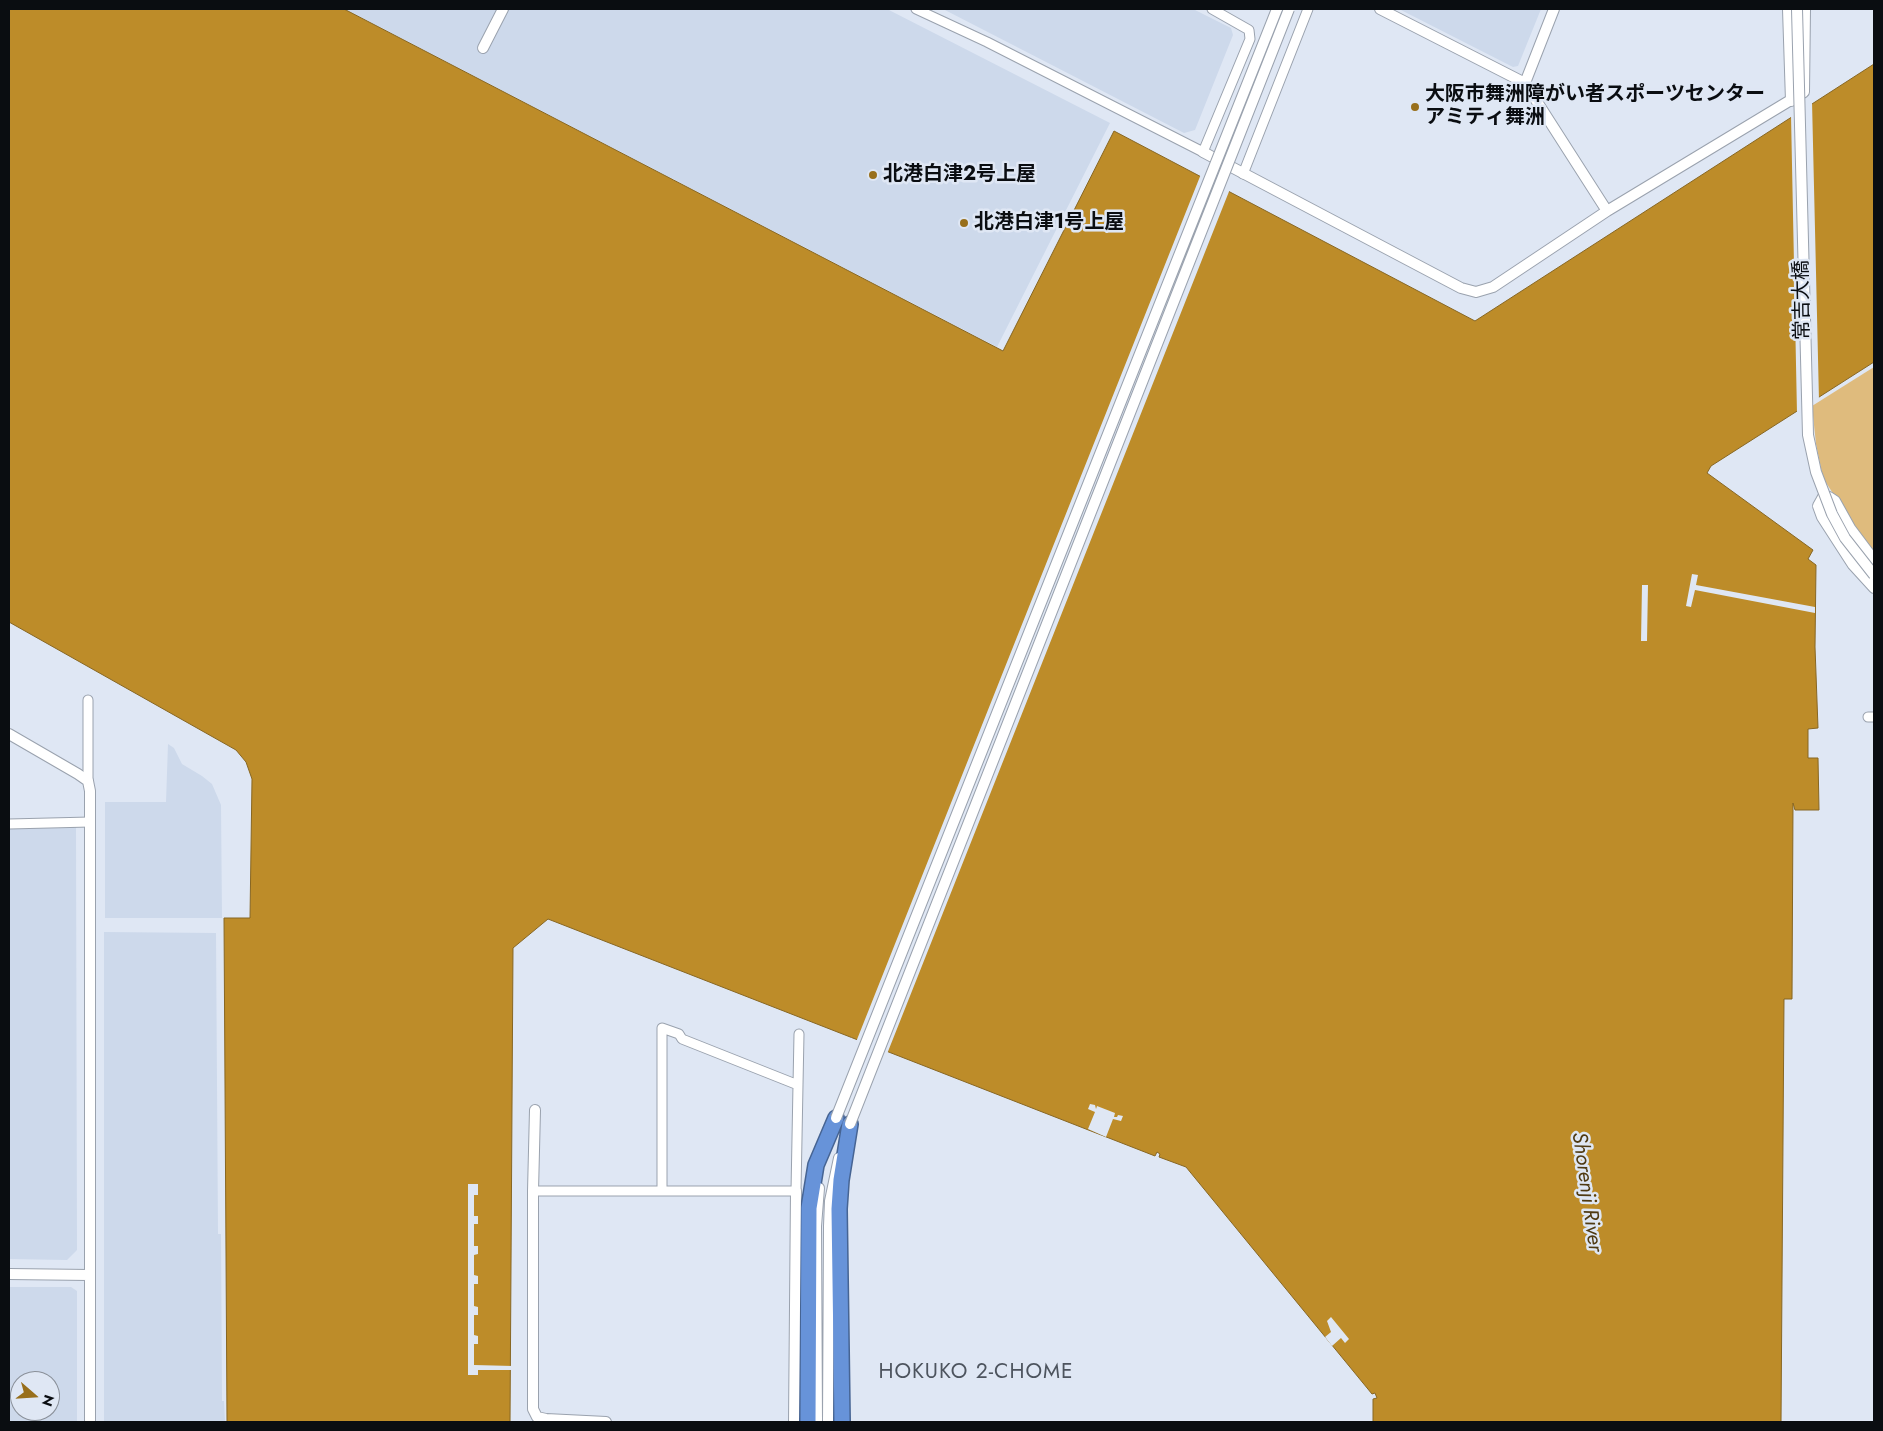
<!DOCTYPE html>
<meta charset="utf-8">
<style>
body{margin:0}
#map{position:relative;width:1883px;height:1431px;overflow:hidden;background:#dfe7f4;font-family:Jost,sans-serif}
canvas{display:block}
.frame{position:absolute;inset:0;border:10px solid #0a0d11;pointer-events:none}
.north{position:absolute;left:10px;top:1371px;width:50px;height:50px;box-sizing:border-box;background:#dfe7f4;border:1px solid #8a9099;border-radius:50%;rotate:109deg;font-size:14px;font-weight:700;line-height:20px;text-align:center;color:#0a0d11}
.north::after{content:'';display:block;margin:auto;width:18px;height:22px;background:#986f1b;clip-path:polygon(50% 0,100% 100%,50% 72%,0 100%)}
</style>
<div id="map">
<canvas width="1883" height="1431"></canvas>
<div class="frame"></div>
<div class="north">N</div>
</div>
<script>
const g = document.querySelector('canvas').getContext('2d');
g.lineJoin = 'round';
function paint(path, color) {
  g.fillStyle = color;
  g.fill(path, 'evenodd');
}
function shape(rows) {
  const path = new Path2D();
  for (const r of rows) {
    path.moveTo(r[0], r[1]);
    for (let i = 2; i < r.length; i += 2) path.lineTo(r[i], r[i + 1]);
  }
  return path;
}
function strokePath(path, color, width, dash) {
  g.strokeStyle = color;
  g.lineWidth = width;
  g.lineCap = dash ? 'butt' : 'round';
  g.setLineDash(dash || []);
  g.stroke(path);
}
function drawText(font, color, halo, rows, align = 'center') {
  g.font = font + ' Jost,"Noto Sans JP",sans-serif';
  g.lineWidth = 5;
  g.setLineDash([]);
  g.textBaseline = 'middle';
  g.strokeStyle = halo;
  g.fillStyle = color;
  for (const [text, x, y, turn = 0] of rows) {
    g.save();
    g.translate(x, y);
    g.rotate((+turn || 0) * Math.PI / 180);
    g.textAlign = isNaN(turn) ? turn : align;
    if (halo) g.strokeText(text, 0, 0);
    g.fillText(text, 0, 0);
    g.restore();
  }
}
paint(shape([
 [345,9,887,9,1110,123,997,347],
 [943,9,1193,9,1231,28,1233,35,1195,130,1184,133],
 [1399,9,1541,9,1518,66,1513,67],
 [168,744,174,748,182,764,202,776,212,784,221,805,222,918,105,918,105,802,166,802],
 [76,827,77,1250,67,1260,9,1259,9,828],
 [104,932,216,933,218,1234,221,1234,222,1401,224,1401,225,1422,104,1422],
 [9,1287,71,1287,77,1291,77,1422,9,1422],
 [20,1381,50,1381,50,1411,20,1411]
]), '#cdd9eb');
paint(shape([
 [1874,367,1874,557,1823,478,1816,444,1812,406]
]), '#dfbb7d');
const water = shape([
 [9,9,344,9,1003,351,1114,131,1475,321,1874,64,1874,362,1711,466,1707,473,1813,550,1808,559,1816,565,1815,647,1818,728,1808,729,1808,758,1818,758,1819,810,1795,810,1793,803,1792,999,1784,999,1781,1422,1373,1422,1373,1399,1377,1398,1375,1393,1372,1394,1186,1167,1159,1157,1160,1154,1157,1152,1155,1156,548,919,513,948,510,1422,227,1422,224,918,250,918,252,779,246,762,236,750,9,622,9,9]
]);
paint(water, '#bd8c29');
strokePath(water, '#876622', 1);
paint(shape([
 [1812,101,1819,401,1797,414,1791,115],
 [1201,174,1230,189,887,1054,856,1042],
 [1692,574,1698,575,1696,585,1815,607,1815,613,1695,590,1691,607,1686,606],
 [1642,585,1648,585,1647,641,1641,641],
 [1090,1104,1095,1105,1096,1109,1097,1106,1115,1113,1114,1117,1117,1117,1118,1115,1123,1116,1121,1121,1113,1119,1106,1137,1088,1129,1095,1112,1088,1109],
 [468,1184,478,1184,478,1195,474,1195,474,1216,478,1216,478,1224,474,1224,474,1246,478,1246,478,1254,474,1255,474,1275,478,1276,478,1284,474,1284,474,1306,478,1307,478,1315,474,1315,474,1335,478,1336,478,1344,474,1344,474,1365,513,1366,513,1370,478,1370,478,1375,468,1375],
 [1331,1317,1349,1339,1345,1343,1341,1338,1332,1346,1325,1337,1331,1332,1327,1321]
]), '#dfe7f4');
const minor = shape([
 [916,9,987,42,1203,152,1250,39,1249,30,1212,9],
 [1243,174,1308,9],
 [1868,717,1874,717],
 [88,781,88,700],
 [9,824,90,822],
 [798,1085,799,1034],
 [533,1191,796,1191,798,1085,682,1039,679,1034,662,1028,662,1191]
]);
const tertiary = shape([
 [1380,9,1525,83,1607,211],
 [1788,9,1791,101],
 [483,48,503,9],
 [1525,83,1554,9],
 [1203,152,1461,288,1476,292,1493,287,1607,211,1804,92,1805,9],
 [1874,560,1850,528,1835,501,1829,497,1823,497,1818,506,1822,517,1853,565,1874,588],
 [9,734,78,774,88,781,90,791,90,1422],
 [535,1110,533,1191,533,1409,537,1417,546,1419,606,1422],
 [9,1274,89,1275],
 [794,1422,796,1191],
 [817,1422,816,1226,819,1188],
 [828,1422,829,1226,830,1201,839,1158]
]);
const motorway = shape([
 [808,1422,809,1208,816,1165,836,1118],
 [842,1422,839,1209,841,1180,850,1124]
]);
strokePath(minor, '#9aa2ae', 11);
strokePath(tertiary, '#9aa2ae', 12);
strokePath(motorway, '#466493', 18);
strokePath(minor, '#fff', 9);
strokePath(tertiary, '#fff', 10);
strokePath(motorway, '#6793d9', 15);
const tertiaryBridge = shape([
 [1797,9,1808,435,1816,472,1832,514,1845,538,1874,575],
 [836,1118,1277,9],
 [850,1124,1289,9]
]);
strokePath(tertiaryBridge, '#9aa2ae', 12, []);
strokePath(tertiaryBridge, '#fff', 10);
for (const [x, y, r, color] of [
 [1415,107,5,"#986f1b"],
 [873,175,5,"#986f1b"],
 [964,223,5,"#986f1b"]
]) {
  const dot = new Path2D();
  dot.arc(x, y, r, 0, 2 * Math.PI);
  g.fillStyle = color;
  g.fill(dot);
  strokePath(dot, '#dfe7f4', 2);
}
drawText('bold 20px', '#0a0d11', '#dfe7f4', [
 ["大阪市舞洲障がい者スポーツセンター",1425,95],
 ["アミティ舞洲",1425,118],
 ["北港白津2号上屋",883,175],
 ["北港白津1号上屋",974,223]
], 'left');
drawText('20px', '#0a0d11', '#dfe7f4', [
 ["常吉大橋",1803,300,-91]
]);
drawText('italic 21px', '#4f3a12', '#dfe7f4', [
 ["Shorenji River",1586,1192,82]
]);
g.letterSpacing = '1px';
drawText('21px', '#4d545e', '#dfe7f4', [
 ["HOKUKO 2-CHOME",976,1373]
]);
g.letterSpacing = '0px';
</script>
